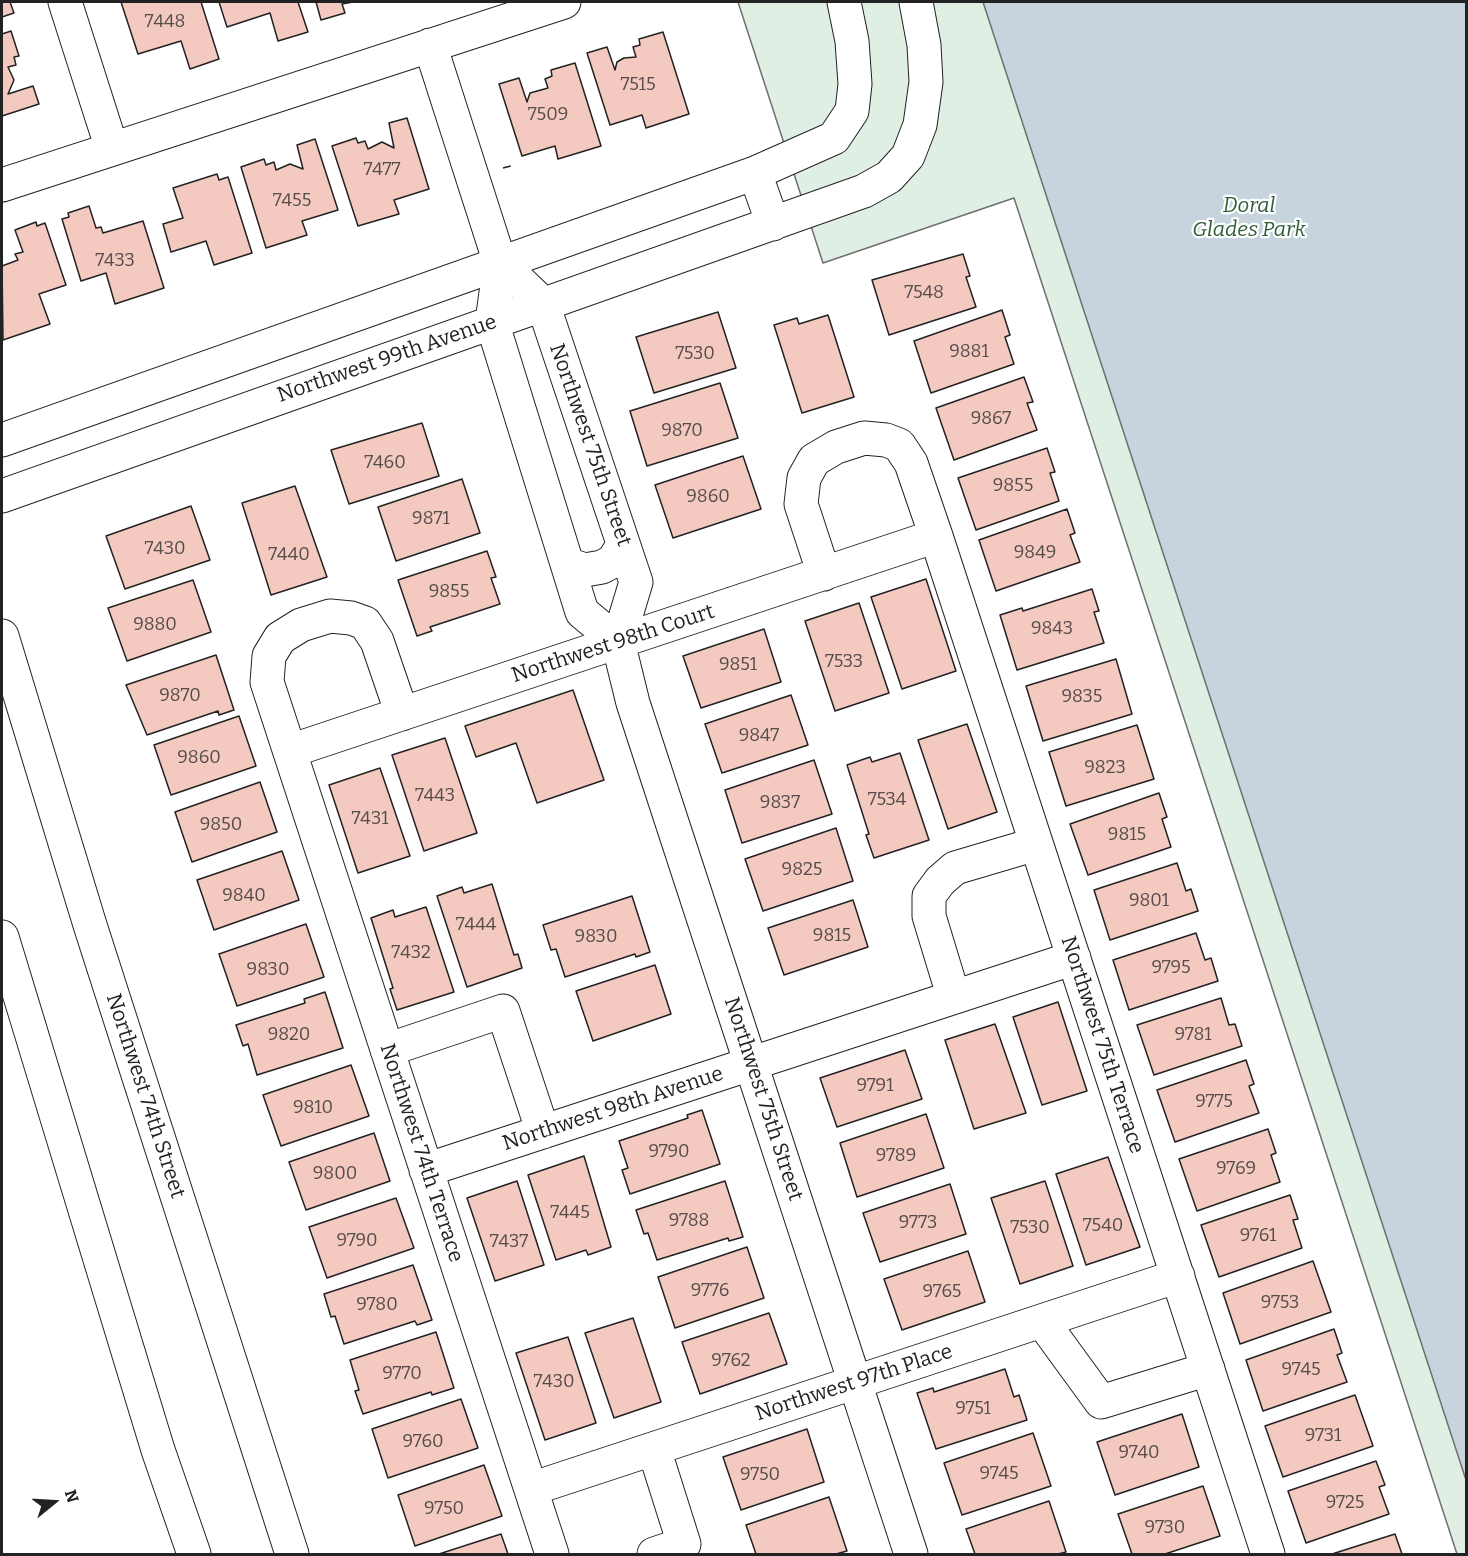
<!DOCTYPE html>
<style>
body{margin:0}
#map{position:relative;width:1468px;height:1556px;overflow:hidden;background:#fff;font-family:Bitter,serif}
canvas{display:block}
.frame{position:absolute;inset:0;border:3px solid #222;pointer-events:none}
.north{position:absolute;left:24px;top:1472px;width:60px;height:60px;-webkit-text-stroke:4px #fff;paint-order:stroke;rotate:72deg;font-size:16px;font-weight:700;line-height:24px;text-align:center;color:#222}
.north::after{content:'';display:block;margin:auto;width:21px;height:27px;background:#222;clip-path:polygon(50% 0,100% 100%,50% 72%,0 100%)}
</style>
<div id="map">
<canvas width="1468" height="1556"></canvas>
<div class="frame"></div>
<div class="north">N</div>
</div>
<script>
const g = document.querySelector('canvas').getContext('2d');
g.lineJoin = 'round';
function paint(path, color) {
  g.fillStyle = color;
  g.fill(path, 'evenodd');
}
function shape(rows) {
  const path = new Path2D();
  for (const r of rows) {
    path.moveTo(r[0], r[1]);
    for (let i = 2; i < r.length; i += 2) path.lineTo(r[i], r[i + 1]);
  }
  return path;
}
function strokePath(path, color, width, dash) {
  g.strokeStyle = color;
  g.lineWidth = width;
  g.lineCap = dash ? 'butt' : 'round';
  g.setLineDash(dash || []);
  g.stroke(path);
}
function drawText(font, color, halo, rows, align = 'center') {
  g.font = font + ' Bitter,serif';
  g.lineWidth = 4.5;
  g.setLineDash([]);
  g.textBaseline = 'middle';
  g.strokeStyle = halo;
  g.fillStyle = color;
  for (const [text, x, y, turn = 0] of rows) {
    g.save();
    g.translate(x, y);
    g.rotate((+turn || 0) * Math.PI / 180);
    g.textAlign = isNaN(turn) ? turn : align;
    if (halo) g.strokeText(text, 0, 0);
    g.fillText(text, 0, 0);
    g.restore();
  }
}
const green = shape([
 [738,2,1466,2,1466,1554,1457,1554,1014,198,823,263,738,2]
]);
paint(green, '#e0efe3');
strokePath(green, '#6f6f6f', 1.5);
const water = shape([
 [983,2,1466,2,1466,1480,983,2]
]);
paint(water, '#c7d3dd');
strokePath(water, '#6f6f6f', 1.5);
const building = shape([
 [2,2,10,2,14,13,2,17,2,2],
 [121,2,201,2,219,59,190,69,181,41,138,54,121,2],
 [219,2,298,2,308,32,278,41,270,13,227,27,219,2],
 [316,2,353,2,342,4,345,13,321,20,316,2],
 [11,31,19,56,14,57,16,65,8,67,14,80,8,94,33,86,39,104,2,116,2,34,11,31],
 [663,32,689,114,646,128,642,115,610,125,587,53,607,47,615,70,617,62,624,58,636,57,633,47,640,45,639,39,663,32],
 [575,63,601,146,558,159,555,146,522,156,499,84,519,78,527,102,530,93,548,88,545,79,552,76,551,70,575,63],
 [407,118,429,189,394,200,399,214,358,226,332,146,356,138,358,143,365,141,368,149,382,142,394,148,389,123,407,118],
 [315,139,338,210,302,221,307,235,266,248,241,167,264,159,266,165,274,162,276,170,290,164,303,169,297,145,315,139],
 [217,174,219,180,228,177,252,253,214,265,206,241,171,252,163,224,183,218,173,188,217,174],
 [89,206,96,228,101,227,103,233,143,221,164,288,115,304,106,273,81,281,62,219,69,217,68,213,89,206],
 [36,222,37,226,45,223,66,285,39,294,50,324,3,340,2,266,18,260,15,254,23,252,15,230,36,222],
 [963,254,970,276,966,277,976,307,889,335,872,280,963,254],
 [1002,310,1010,335,1005,337,1014,364,931,393,914,341,1002,310],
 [718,312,736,368,654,393,636,337,718,312],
 [828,315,854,397,802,413,774,325,797,318,799,324,828,315],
 [1024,377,1033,402,1027,403,1037,430,954,460,936,408,1024,377],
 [720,383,738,438,647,466,630,411,720,383],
 [422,423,439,476,349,504,331,450,422,423],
 [1047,448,1055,472,1050,473,1059,501,976,530,958,478,1047,448],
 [743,456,761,509,673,538,655,485,743,456],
 [462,479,480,533,396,561,378,507,462,479],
 [295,486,327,577,271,595,242,503,295,486],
 [191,506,210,560,125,589,106,536,191,506],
 [1067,509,1075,533,1070,535,1080,562,996,591,979,540,1067,509],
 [487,551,496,577,491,578,500,604,430,627,432,631,417,636,398,580,487,551],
 [926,579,956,671,902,689,871,597,926,579],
 [193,580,211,632,127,661,108,608,193,580],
 [1092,589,1099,611,1094,612,1104,643,1017,670,1000,615,1022,608,1023,611,1092,589],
 [859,603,889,693,835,711,805,621,859,603],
 [764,629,781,682,701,708,683,656,764,629],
 [216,655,234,710,219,715,218,711,147,735,126,685,216,655],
 [1116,659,1132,714,1043,741,1026,686,1116,659],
 [573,690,604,780,537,803,516,743,476,757,465,726,573,690],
 [791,695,808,745,722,773,705,724,791,695],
 [239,716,256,766,171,795,154,745,239,716],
 [967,724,997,812,948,829,918,740,967,724],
 [1137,725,1154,779,1066,806,1049,752,1137,725],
 [445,738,477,833,424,851,392,755,445,738],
 [900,753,929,840,874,858,866,835,869,834,847,765,870,757,872,762,900,753],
 [814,760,832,814,742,843,725,790,814,760],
 [380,768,410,856,358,873,329,785,380,768],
 [260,782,277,832,192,862,175,812,260,782],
 [1159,793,1167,817,1162,819,1171,847,1088,875,1070,824,1159,793],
 [836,828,853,881,763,911,745,859,836,828],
 [282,851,299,900,214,930,197,880,282,851],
 [1177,863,1186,891,1191,889,1198,911,1110,940,1094,890,1177,863],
 [492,884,514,955,518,954,522,968,467,987,437,896,462,887,464,893,492,884],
 [632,896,650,952,636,957,635,954,565,977,556,949,551,950,543,925,632,896],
 [853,900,868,947,784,975,768,928,853,900],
 [426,907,454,992,397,1010,390,989,393,988,371,918,393,910,395,917,426,907],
 [306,924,324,977,237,1006,219,954,306,924],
 [1196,933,1205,960,1211,958,1218,981,1129,1010,1113,960,1196,933],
 [655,965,671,1014,593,1041,576,991,655,965],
 [325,992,343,1048,257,1075,248,1044,243,1046,236,1025,305,1003,304,999,325,992],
 [1221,998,1229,1025,1235,1024,1242,1046,1154,1075,1137,1025,1221,998],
 [1058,1002,1087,1091,1042,1105,1013,1017,1058,1002],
 [995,1024,1026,1113,974,1129,945,1040,995,1024],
 [905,1050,922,1099,837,1127,820,1078,905,1050],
 [1246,1060,1254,1084,1249,1086,1259,1113,1175,1142,1157,1090,1246,1060],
 [351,1065,369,1116,281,1146,263,1095,351,1065],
 [702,1110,720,1164,630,1194,622,1170,628,1168,619,1141,688,1118,687,1115,702,1110],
 [926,1114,944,1168,857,1197,840,1143,926,1114],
 [1268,1129,1276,1153,1271,1155,1280,1182,1197,1211,1179,1159,1268,1129],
 [374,1133,390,1181,306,1210,289,1162,374,1133],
 [584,1156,611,1247,588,1255,586,1250,556,1260,528,1175,584,1156],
 [1108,1157,1140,1247,1086,1265,1056,1174,1108,1157],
 [517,1181,544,1265,495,1281,467,1198,517,1181],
 [725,1181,743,1237,729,1241,728,1238,657,1260,648,1233,644,1234,636,1210,725,1181],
 [1045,1181,1073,1266,1020,1284,991,1198,1045,1181],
 [950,1184,966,1234,880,1262,863,1213,950,1184],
 [1290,1195,1298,1219,1293,1220,1302,1248,1219,1277,1201,1225,1290,1195],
 [396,1198,414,1248,327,1278,309,1227,396,1198],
 [747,1247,764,1298,675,1328,658,1277,747,1247],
 [968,1251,985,1302,902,1330,884,1279,968,1251],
 [1313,1261,1331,1312,1240,1344,1223,1293,1313,1261],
 [413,1265,432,1320,417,1325,415,1321,344,1344,335,1316,331,1317,324,1294,413,1265],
 [769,1313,787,1364,700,1394,682,1342,769,1313],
 [633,1318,661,1402,614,1418,585,1333,633,1318],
 [1334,1329,1342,1353,1337,1355,1347,1382,1263,1411,1246,1360,1334,1329],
 [436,1332,454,1388,432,1395,431,1392,363,1414,355,1391,359,1390,350,1360,436,1332],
 [568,1337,596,1423,545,1440,516,1353,568,1337],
 [1005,1369,1014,1397,1019,1395,1027,1420,936,1449,917,1393,933,1388,934,1392,1005,1369],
 [1355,1395,1373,1446,1283,1477,1265,1426,1355,1395],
 [461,1399,478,1448,388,1478,372,1429,461,1399],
 [1182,1414,1199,1467,1115,1495,1097,1442,1182,1414],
 [807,1429,824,1482,741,1510,723,1457,807,1429],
 [1033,1433,1051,1486,962,1515,944,1463,1033,1433],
 [1376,1461,1385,1485,1379,1487,1389,1514,1306,1543,1288,1491,1376,1461],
 [484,1465,502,1516,415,1546,398,1495,484,1465],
 [1203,1486,1220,1536,1165,1554,1132,1554,1118,1514,1203,1486],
 [829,1497,847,1551,836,1554,756,1554,746,1525,829,1497],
 [1049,1501,1066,1552,1058,1554,975,1554,966,1529,1049,1501],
 [501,1534,508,1554,439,1554,501,1534],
 [1395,1534,1402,1554,1332,1554,1395,1534]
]);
paint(building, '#f3c9c0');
strokePath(building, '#222', 1.5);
const minor = shape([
 [65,2,112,149],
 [430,45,500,263,492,322,582,612,618,642],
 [755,173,773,224],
 [2,185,564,2],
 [500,263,543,304,636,582,618,642,633,703,911,1554],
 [2,440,755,173,834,138,852,111,855,84,852,41,844,2],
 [2,496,864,191,889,177,908,156,920,125,926,82,924,45,916,2],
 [567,564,585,570,602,567,613,561,623,545],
 [824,574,801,504,804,478,814,460,836,447,864,438,886,440,899,445,911,463,936,536,1268,1554],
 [402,714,377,641,365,623,351,618,330,616,301,625,280,638,269,656,267,682,552,1554],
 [290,751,936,536],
 [953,995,929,916,929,896,940,881,955,868,1036,844],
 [387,1050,503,1011,543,1132],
 [426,1170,1074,958],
 [1042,1321,1101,1402,1208,1369],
 [654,1449,684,1544,654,1554],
 [531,1489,1178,1276]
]);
const major = shape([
 [2,636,90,925,292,1554],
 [2,937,158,1450,194,1554]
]);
strokePath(minor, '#222', 35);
strokePath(major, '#222', 35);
strokePath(minor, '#fff', 33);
strokePath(major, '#fff', 33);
strokePath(shape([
 [503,168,511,166]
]), '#222', 1.5, [8, 3]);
drawText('18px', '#564c4a', null, [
 ["7448",165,22],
 ["7515",638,85],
 ["7509",548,115],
 ["7477",382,170],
 ["7455",292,201],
 ["7433",115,261],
 ["7548",924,293],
 ["9881",969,352],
 ["7530",695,354],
 ["9867",991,419],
 ["9870",682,431],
 ["7460",385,463],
 ["9855",1013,486],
 ["9860",708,497],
 ["9871",431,519],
 ["7430",165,549],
 ["9849",1035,553],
 ["7440",289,555],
 ["9855",449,592],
 ["9880",155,625],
 ["9843",1052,629],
 ["7533",844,662],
 ["9851",738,665],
 ["9870",180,696],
 ["9835",1082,697],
 ["9847",759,736],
 ["9860",199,758],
 ["9823",1105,768],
 ["7443",435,796],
 ["7534",887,800],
 ["9837",780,803],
 ["7431",370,819],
 ["9850",221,825],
 ["9815",1127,835],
 ["9825",802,870],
 ["9840",244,896],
 ["9801",1149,901],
 ["7444",476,925],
 ["9815",832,936],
 ["9830",596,937],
 ["7432",411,953],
 ["9795",1171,968],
 ["9830",268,970],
 ["9820",289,1035],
 ["9781",1193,1035],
 ["9791",875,1086],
 ["9775",1214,1102],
 ["9810",313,1108],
 ["9790",669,1152],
 ["9789",896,1156],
 ["9769",1236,1169],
 ["9800",335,1174],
 ["7445",570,1213],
 ["9788",689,1221],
 ["9773",918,1223],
 ["7540",1103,1226],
 ["7530",1030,1228],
 ["9761",1258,1236],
 ["9790",357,1241],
 ["7437",509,1242],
 ["9776",710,1291],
 ["9765",942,1292],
 ["9753",1280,1303],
 ["9780",377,1305],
 ["9762",731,1361],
 ["9745",1301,1370],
 ["9770",402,1374],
 ["7430",554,1382],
 ["9751",973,1409],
 ["9731",1323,1436],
 ["9760",423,1442],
 ["9740",1139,1453],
 ["9745",999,1474],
 ["9750",760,1475],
 ["9725",1345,1503],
 ["9750",444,1509],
 ["9730",1165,1528]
]);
drawText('italic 21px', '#2f5e38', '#fff', [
 ["Doral",1249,206],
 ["Glades Park",1249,230]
]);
drawText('21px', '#222', '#fff', [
 ["Northwest 99th Avenue",387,359,-19],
 ["Northwest 75th Street",590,445,71],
 ["Northwest 98th Court",613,644,-18],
 ["Northwest 75th Terrace",1102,1045,72],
 ["Northwest 74th Street",145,1096,72],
 ["Northwest 75th Street",763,1099,72],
 ["Northwest 98th Avenue",613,1109,-18],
 ["Northwest 74th Terrace",421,1153,72],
 ["Northwest 97th Place",854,1383,-18]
]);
</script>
